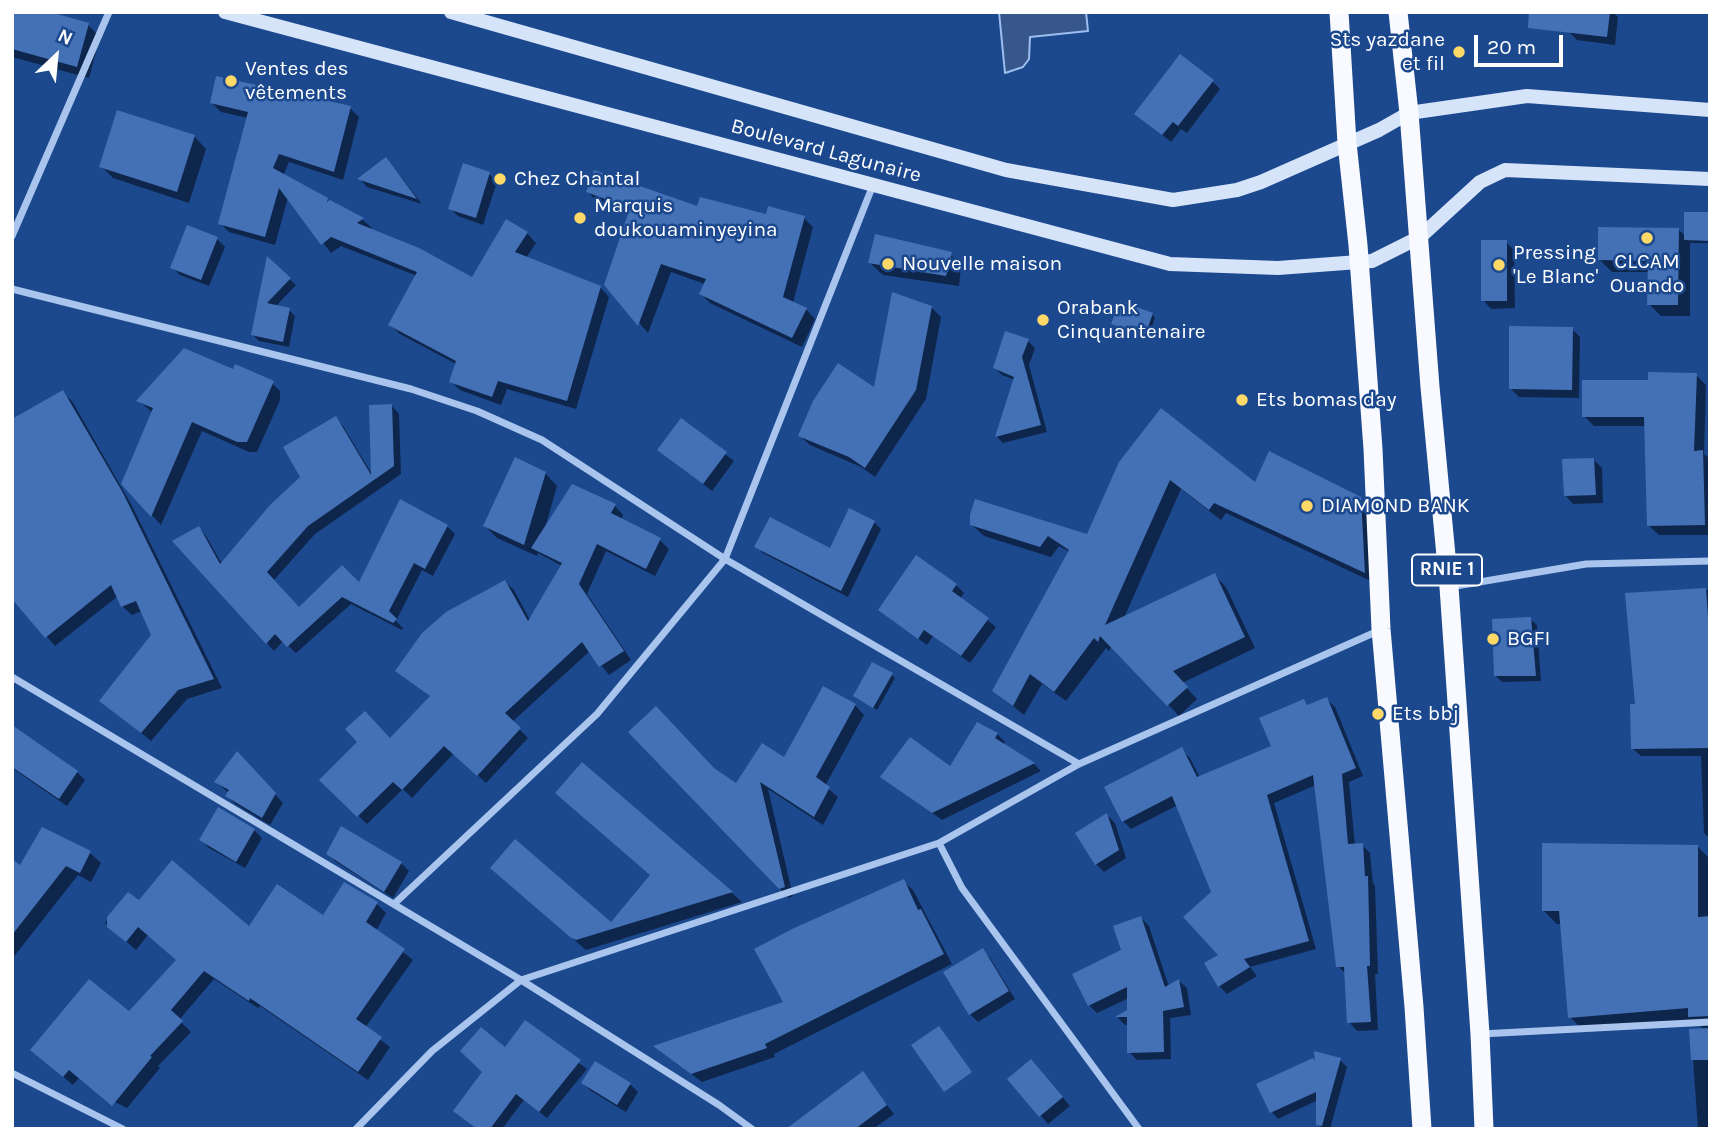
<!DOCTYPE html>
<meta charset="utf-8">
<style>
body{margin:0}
#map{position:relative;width:1722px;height:1141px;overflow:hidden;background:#1c488e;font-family:Karla,sans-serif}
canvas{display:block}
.frame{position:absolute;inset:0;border:14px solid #fff;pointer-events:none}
.north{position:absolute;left:21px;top:21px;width:70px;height:70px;-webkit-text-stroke:5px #1c488e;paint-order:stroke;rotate:26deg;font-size:19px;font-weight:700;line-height:28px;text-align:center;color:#fff}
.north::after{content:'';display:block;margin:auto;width:24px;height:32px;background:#fff;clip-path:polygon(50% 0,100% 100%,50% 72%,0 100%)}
.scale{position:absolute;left:1474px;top:35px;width:89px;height:32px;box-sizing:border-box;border:4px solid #fff;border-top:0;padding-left:9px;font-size:21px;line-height:24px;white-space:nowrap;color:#fff;-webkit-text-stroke:5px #1c488e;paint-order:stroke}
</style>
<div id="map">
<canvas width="1722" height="1141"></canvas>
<div class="frame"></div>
<div class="north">N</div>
<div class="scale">20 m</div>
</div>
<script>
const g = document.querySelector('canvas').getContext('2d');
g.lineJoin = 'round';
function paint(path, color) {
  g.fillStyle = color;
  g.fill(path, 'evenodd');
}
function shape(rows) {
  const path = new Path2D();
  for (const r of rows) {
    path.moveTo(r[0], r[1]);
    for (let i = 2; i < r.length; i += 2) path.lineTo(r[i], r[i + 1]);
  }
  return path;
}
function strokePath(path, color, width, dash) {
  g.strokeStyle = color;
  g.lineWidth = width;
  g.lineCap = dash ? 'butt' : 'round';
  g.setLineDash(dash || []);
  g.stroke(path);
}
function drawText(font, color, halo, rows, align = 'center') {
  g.font = font + ' Karla,sans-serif';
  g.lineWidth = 5;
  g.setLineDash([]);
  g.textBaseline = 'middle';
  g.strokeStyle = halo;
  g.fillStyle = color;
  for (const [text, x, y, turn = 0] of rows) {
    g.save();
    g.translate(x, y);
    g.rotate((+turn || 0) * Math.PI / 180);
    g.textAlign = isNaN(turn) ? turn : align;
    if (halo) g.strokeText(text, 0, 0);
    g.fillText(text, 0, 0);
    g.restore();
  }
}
const water = shape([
 [999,12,1086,12,1088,31,1030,37,1029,59,1023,67,1005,73,999,12]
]);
paint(water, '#37578a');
strokePath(water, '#9dbfef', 2);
paint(shape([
 [12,12,88,25,100,37,89,78,12,57],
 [1571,12,1613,12,1618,17,1615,45,1577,40,1569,32],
 [1212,81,1220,89,1187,133,1181,129,1171,142,1137,114],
 [212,103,350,108,359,117,343,180,289,162,283,176,363,220,372,228,369,230,473,280,527,233,536,243,526,258,600,287,609,297,576,409,507,389,501,405,460,390,451,381,456,364,400,334,390,325,417,276,341,246,331,253,288,197,275,245,229,232,220,223,248,118,221,112],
 [194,136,206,149,189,203,113,178,101,166],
 [394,168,422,204,367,187,360,179],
 [489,174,497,182,483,225,458,216,450,208],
 [588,192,699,209,804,218,813,227,793,303,806,309,815,319,802,347,710,303,701,294,705,284,671,272,648,333,606,285,631,213,597,201],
 [1710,214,1710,243,1690,243,1690,316,1661,316,1649,304,1649,272,1612,272,1599,259,1678,229,1686,237],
 [217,239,225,247,209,286,180,275,172,267],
 [1506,242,1514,250,1515,308,1491,309,1483,300],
 [949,253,961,266,959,286,883,275,870,263],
 [268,260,296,285,275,307,289,310,295,316,289,347,259,341,253,335],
 [931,307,941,317,926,399,875,477,861,467,810,445,800,436,876,390],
 [1152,314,1155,318,1148,338,1117,327,1113,324],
 [1572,329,1580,337,1579,398,1519,397,1511,389],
 [1028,341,1035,348,1029,365,1047,432,1003,443,997,437,1015,380,1002,375,995,368],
 [234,371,270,381,280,391,280,400,257,452,249,452,202,431,161,525,123,484,153,413,139,401],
 [1696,375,1706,385,1704,454,1710,459,1710,535,1659,535,1648,525,1646,426,1594,426,1584,416,1650,382],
 [62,392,72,401,131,504,222,688,187,699,151,741,102,701,153,636,142,611,132,615,122,606,118,596,55,646,12,596],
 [392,406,399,414,401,474,315,534,274,580,299,609,360,585,447,526,455,534,433,576,422,570,396,621,403,628,402,630,351,604,296,653,283,641,274,651,175,541,199,528,206,536,222,564,302,477,335,418,343,426,373,476],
 [682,421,734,461,712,491,659,450],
 [1594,460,1602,468,1603,503,1573,504,1565,495],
 [1121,463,1255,485,1360,499,1372,510,1375,583,1226,513,1221,520,1181,489,1124,618,1214,575,1226,587,1255,648,1182,683,1197,699,1179,716,1112,645,1109,651,1106,648,1066,701,1042,684,1024,715,994,691,1070,552,1059,546,1051,557,984,536,972,525,1088,536],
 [545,473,557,486,545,528,615,506,623,515,621,520,660,540,669,549,655,576,606,551,587,594,631,660,609,675,590,651,512,722,528,738,486,783,454,753,412,798,403,789,367,824,322,780,391,740,431,697,398,671,505,582,514,590,530,620,562,566,538,553,537,556,497,538,485,526],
 [874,522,881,529,848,597,763,553,756,546,830,551],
 [956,585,964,593,960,599,996,627,970,663,933,636,927,645,880,610],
 [1710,590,1710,839,1704,833,1701,756,1641,756,1632,748,1637,706,1627,594],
 [1530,619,1537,625,1541,681,1502,682,1495,675],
 [892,675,895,678,877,710,855,696],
 [1326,699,1335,707,1363,776,1349,782,1355,846,1362,845,1370,853,1373,883,1375,886,1378,974,1375,974,1378,1030,1357,1031,1349,1022,1346,974,1338,966,1316,785,1274,803,1316,949,1250,967,1257,976,1227,994,1219,986,1221,955,1213,892,1178,805,1131,829,1123,821,1181,750,1190,758,1200,778,1273,747,1304,701,1309,706],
 [855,705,864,715,825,786,838,797,823,825,768,789,793,896,789,898,631,732,715,770,736,785,785,759],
 [16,730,77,772,85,780,67,806,12,768,12,736],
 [997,734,1005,742,1003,745,1034,764,1041,771,942,820,882,777,950,769],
 [237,754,283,803,270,825,235,804,227,796,229,793,216,782],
 [582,765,732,893,742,902,586,950,503,878,611,925,652,875],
 [219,809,254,830,262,838,245,868,209,848,201,840],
 [1107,815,1115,823,1126,858,1104,872,1096,864],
 [43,829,90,853,101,863,91,882,78,875,12,959,12,861,21,868],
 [1698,847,1710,859,1710,1129,1698,1129,1691,1031,1704,1030,1696,1022,1584,1031,1570,1017,1562,924,1557,924,1543,910],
 [328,854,401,863,409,871,393,898,336,862],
 [903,881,913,890,952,964,774,1054,775,1057,702,1082,656,1047,785,1003],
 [128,894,139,903,249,929,324,918,377,904,386,913,376,931,413,960,365,1028,390,1047,368,1080,260,1006,258,1008,214,979,179,1020,191,1032,158,1066,160,1068,127,1108,97,1093,79,1078,73,1085,42,1059,129,1013,178,961,148,935,136,950,105,923],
 [1141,918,1149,926,1169,987,1179,981,1187,988,1191,1015,1170,1018,1171,1059,1137,1060,1129,1052,1129,1025,1125,1025,1118,1018,1129,1011,1129,998,1097,1013,1089,1005],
 [982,950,990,958,1015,999,978,1022,970,1014],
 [525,1022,587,1069,547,1118,524,1100,502,1129,477,1129,455,1111],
 [1340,1060,1347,1067,1330,1129,1323,1129,1318,1124,1318,1100,1278,1119,1272,1112,1317,1064],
 [1039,1069,1070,1106,1048,1124,1009,1079],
 [863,1074,894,1114,873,1129,804,1129],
 [583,1083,630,1084,638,1092,626,1112,591,1091]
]), '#0007');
paint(shape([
 [12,12,50,12,89,23,77,67,12,49],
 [1529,12,1610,12,1607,37,1528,28],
 [1180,54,1214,80,1178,126,1173,122,1162,135,1134,114],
 [216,76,351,106,334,172,279,154,273,168,328,198,327,202,330,200,364,218,357,223,419,248,472,277,506,219,528,232,515,252,601,286,567,401,498,381,492,397,449,382,456,361,388,325,417,272,331,237,321,245,279,188,265,237,218,224,248,112,210,103],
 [117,110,195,135,177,192,99,167],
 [386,157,417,199,357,179],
 [463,163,490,172,476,218,448,209],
 [594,170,697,206,700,197,766,214,768,206,805,216,783,297,807,308,792,338,699,294,706,279,661,264,638,326,604,285,630,208,586,192],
 [1684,212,1710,212,1710,241,1684,240],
 [187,225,218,237,201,280,170,268],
 [1598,227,1679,228,1678,305,1647,305,1648,261,1598,260],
 [875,234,952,252,946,276,868,263],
 [1481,240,1507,240,1507,301,1481,301],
 [267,256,291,278,267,303,290,308,283,342,251,335],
 [892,292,932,306,916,390,865,468,849,457,798,436,813,401,838,363,874,387],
 [1120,301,1153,313,1145,336,1111,324],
 [1509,326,1573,327,1572,390,1509,389],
 [1005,331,1029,339,1022,357,1041,425,995,437,1014,377,993,368],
 [184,348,233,369,235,364,274,381,247,442,237,442,192,422,151,517,121,484,153,408,136,401],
 [1648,372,1697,373,1694,451,1703,450,1705,525,1647,526,1644,417,1582,417,1582,380,1648,380],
 [63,390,123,493,214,679,178,690,141,733,99,701,151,635,136,601,121,607,111,585,45,638,12,599,12,419],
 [392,404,394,466,308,526,267,572,299,607,342,565,359,582,400,499,448,525,425,569,414,563,389,611,397,619,393,623,342,597,287,647,275,634,266,644,172,541,199,526,220,564,270,505,300,477,283,447,336,416,371,475,369,405],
 [1161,408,1255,482,1269,451,1361,497,1365,573,1214,503,1209,510,1170,480,1105,625,1215,573,1245,637,1173,671,1188,687,1167,706,1100,636,1098,642,1094,638,1054,692,1030,674,1013,706,992,691,1069,550,1048,536,1040,547,970,525,970,515,975,499,1087,534,1119,462],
 [681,418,727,452,703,484,657,450],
 [515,457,546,472,524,545,483,526],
 [1594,458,1596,495,1564,496,1562,459],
 [572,484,616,504,611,513,661,538,646,569,597,544,579,584,624,651,599,667,582,642,505,713,521,728,477,776,444,746,402,790,393,782,357,817,319,780,357,742,345,729,365,711,390,738,430,696,395,671,422,633,446,612,505,580,528,621,562,563,531,548],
 [849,508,875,521,841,591,754,547,770,517,830,548],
 [916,555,957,584,952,591,989,618,961,656,924,630,918,639,878,610],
 [1706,588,1710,647,1710,748,1631,749,1630,704,1635,704,1625,593],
 [1531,617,1536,676,1494,676,1492,619],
 [872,662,893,673,873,708,853,696],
 [823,686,856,704,816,777,830,787,814,817,760,782,785,887,779,889,628,732,656,706,714,768,736,783,762,743,784,757],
 [1327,697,1356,768,1342,774,1348,844,1363,843,1365,876,1368,876,1370,966,1367,966,1371,1022,1347,1023,1344,967,1336,967,1313,775,1267,795,1309,941,1244,959,1250,967,1218,987,1204,963,1218,955,1183,917,1211,892,1172,796,1122,822,1104,787,1182,747,1197,777,1271,746,1259,718,1304,699,1307,705],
 [977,722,998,733,995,738,1035,763,932,813,880,777,910,737,950,766],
 [12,725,78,771,59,799,12,767],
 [237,751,276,793,262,818,225,796,229,790,214,782],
 [582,762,733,892,576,940,570,937,490,868,515,839,611,922,650,875,555,793],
 [218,807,255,829,236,862,199,840],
 [1107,813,1119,850,1095,865,1075,833],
 [341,826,402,862,384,892,326,854],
 [42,827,91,851,80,873,66,866,12,935,12,859,20,865],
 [1542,843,1698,845,1698,917,1710,916,1710,1016,1688,1017,1688,1008,1568,1018,1559,911,1542,911],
 [172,860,249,926,277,884,323,915,344,882,378,902,366,922,405,949,356,1019,382,1037,358,1072,250,998,249,1001,204,971,171,1010,183,1021,150,1056,152,1057,112,1106,69,1070,63,1077,30,1050,89,979,129,1011,176,960,138,927,126,942,107,927,107,917,128,892,139,900],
 [904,879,918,910,921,909,944,954,765,1044,767,1048,691,1074,653,1046,783,1002,754,949,792,929],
 [1141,916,1165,987,1179,979,1184,1007,1163,1011,1164,1052,1127,1053,1127,1017,1115,1017,1127,1010,1127,987,1088,1006,1072,974,1121,950,1113,926],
 [983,948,1009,991,969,1015,943,972],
 [525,1020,581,1060,539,1112,516,1094,490,1129,477,1129,453,1111,482,1072,460,1051,481,1027,505,1047],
 [939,1026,972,1072,944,1092,911,1045],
 [1710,1028,1710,1060,1691,1060,1689,1029],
 [1314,1051,1341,1058,1322,1126,1316,1125,1316,1092,1270,1113,1256,1084,1313,1058,1315,1061],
 [1031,1059,1063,1097,1039,1117,1007,1079],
 [595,1061,631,1083,617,1105,581,1083],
 [863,1071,887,1105,855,1129,786,1129]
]), '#4471b6');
strokePath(shape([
 [12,236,109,12],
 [12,289,411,389,477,411,542,440,725,559,1079,764],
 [1450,587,1586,564,1710,561],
 [12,677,521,980,719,1105,752,1129],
 [939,843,962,888,1139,1129],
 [394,904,597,714,725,559,873,185],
 [1481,1034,1710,1022],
 [12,1073,123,1129],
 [356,1129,432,1051,521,980,939,843,1079,764,1378,631]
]), '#a9c5ed', 7);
strokePath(shape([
 [225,12,1170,264,1278,268,1372,261,1420,237,1480,182,1505,170,1710,179],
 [451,12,1006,170,1173,200,1237,190,1261,182,1379,130,1409,113,1527,96,1710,110]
]), '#d6e4fa', 14);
strokePath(shape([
 [1339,12,1347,143,1358,245,1373,449,1381,629,1414,1007,1422,1129],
 [1398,12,1409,113,1430,387,1449,587,1480,1034,1484,1129]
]), '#f8faff', 19);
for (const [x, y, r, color] of [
 [1459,52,7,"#fed967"],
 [231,81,7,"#fed967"],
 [500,179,7,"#fed967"],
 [580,218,7,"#fed967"],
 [1647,238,7,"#fed967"],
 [888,264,7,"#fed967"],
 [1499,265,7,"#fed967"],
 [1043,320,7,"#fed967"],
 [1242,400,7,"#fed967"],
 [1307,506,7,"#fed967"],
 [1493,639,7,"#fed967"],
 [1378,714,7,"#fed967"]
]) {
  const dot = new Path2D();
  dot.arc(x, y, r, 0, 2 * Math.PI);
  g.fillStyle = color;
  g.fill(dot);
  strokePath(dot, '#1c488e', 2.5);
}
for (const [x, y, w] of [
 [1447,570,70]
]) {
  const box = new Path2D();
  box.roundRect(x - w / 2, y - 15.5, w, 31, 5);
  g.fillStyle = '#1c488e';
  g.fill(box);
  strokePath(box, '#fff', 2);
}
drawText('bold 19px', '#fff', null, [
 ["RNIE 1",1447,570]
]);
drawText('21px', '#fff', '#1c488e', [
 ["Sts yazdane",1445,40,"right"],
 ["et fil",1445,64,"right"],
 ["Ventes des",245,69],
 ["vêtements",245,93],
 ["Chez Chantal",514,179],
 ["Marquis",594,206],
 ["doukouaminyeyina",594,230],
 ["Pressing",1513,253],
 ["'Le Blanc'",1513,277],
 ["CLCAM",1647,262,"center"],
 ["Ouando",1647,286,"center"],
 ["Nouvelle maison",902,264],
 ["Orabank",1057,308],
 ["Cinquantenaire",1057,332],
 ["Ets bomas day",1256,400],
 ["DIAMOND BANK",1321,506],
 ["BGFI",1507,639],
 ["Ets bbj",1392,714]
], 'left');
drawText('21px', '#fff', '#1c488e', [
 ["Boulevard Lagunaire",826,151,15]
]);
</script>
